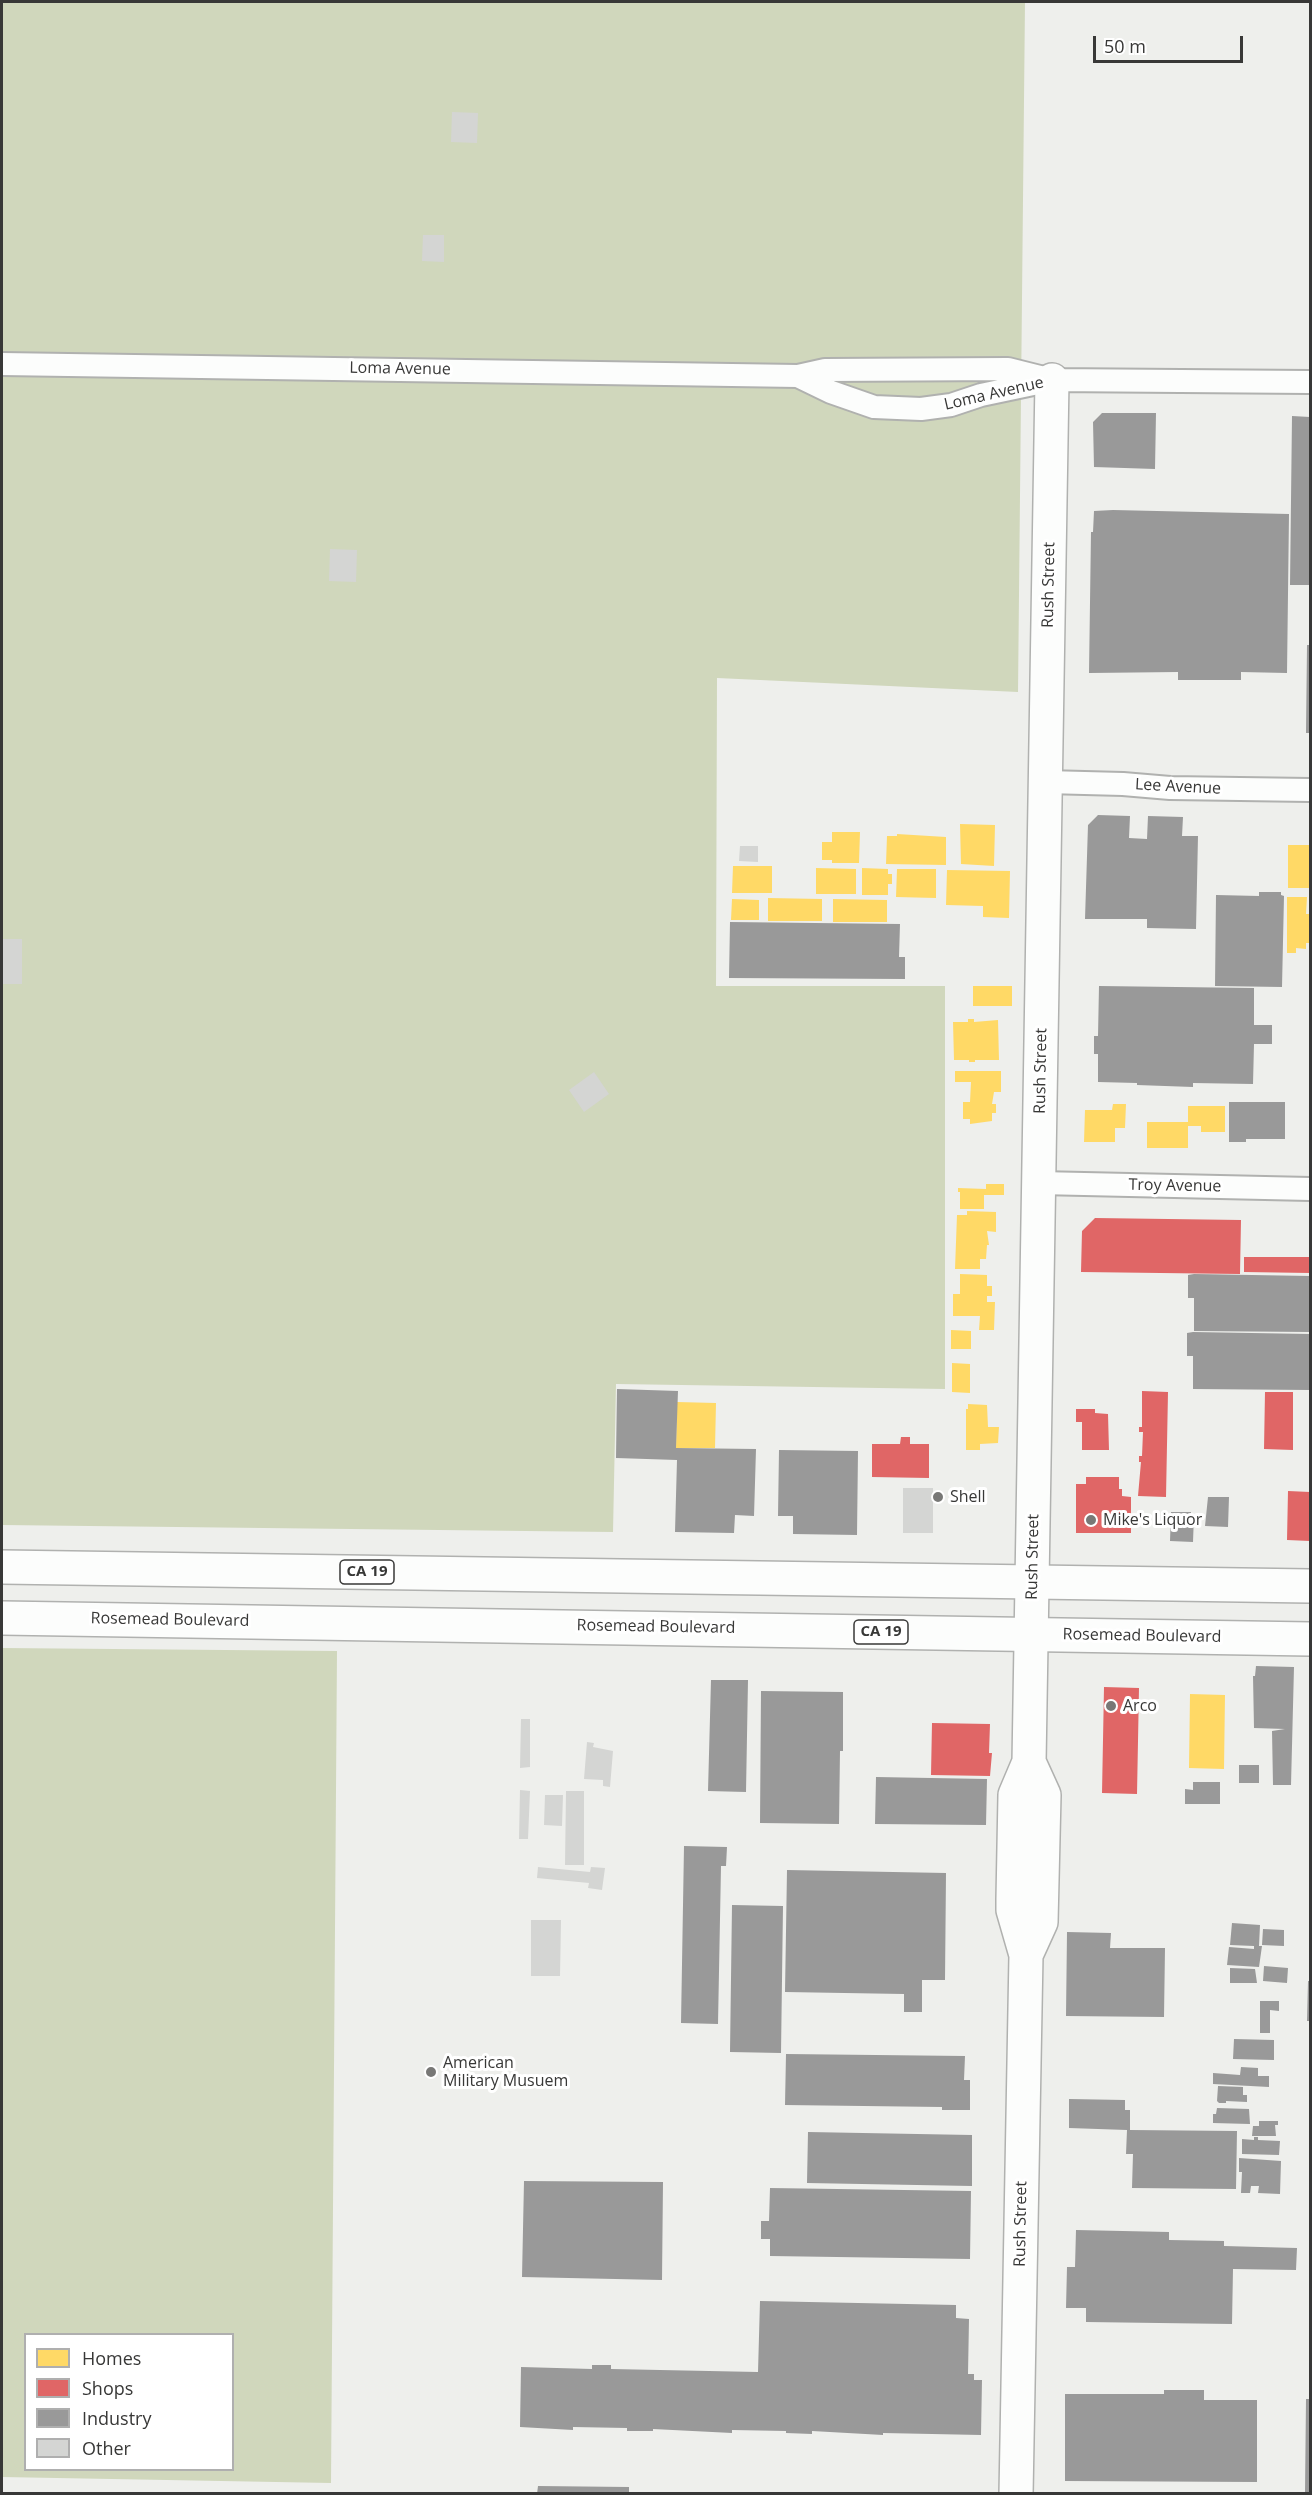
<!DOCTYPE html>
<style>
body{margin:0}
#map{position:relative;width:1312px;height:2495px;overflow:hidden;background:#eeefec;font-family:"Open Sans",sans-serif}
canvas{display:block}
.frame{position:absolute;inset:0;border:3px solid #383837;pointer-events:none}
.legend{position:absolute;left:24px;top:2333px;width:210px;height:138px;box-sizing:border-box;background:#fff;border:2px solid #afafaf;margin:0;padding:8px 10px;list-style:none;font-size:18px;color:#383837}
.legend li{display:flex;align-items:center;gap:12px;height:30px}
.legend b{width:30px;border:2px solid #afafaf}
.scale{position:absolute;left:1093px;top:36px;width:150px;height:27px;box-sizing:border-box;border:3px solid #383837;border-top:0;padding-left:8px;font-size:18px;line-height:21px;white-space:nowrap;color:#383837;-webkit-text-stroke:4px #fff;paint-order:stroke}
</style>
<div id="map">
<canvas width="1312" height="2495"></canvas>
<div class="frame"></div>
<ul class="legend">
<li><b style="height:16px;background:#ffd966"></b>Homes</li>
<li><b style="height:16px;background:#e06666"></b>Shops</li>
<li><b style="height:16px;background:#999"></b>Industry</li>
<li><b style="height:16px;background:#d4d5d3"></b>Other</li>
</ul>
<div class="scale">50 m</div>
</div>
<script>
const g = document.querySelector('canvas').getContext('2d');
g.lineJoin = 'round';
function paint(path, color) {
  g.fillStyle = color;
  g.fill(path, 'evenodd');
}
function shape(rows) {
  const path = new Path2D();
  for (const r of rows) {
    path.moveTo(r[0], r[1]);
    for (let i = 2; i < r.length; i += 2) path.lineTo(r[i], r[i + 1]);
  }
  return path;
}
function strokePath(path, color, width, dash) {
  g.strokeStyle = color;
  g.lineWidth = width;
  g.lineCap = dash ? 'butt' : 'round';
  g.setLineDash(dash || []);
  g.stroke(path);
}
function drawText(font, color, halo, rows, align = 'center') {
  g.font = font + ' "Open Sans",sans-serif';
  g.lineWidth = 6;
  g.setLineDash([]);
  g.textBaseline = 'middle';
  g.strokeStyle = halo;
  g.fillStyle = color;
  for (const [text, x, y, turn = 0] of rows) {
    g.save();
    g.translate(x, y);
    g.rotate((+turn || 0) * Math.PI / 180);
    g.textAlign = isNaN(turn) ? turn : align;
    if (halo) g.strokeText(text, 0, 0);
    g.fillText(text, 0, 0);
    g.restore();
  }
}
paint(shape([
 [2,2,1025,2,1018,692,717,678,716,986,945,986,945,1389,616,1384,613,1532,2,1525],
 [2,1648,337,1651,331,2483,2,2477],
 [232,2334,232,2470,26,2470,26,2334]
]), '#d0d7bc');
paint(shape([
 [960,824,995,825,994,866,961,864],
 [832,832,860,832,859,863,832,863,832,860,822,860,822,842,832,842],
 [897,834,946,837,946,865,886,864,887,836,897,836],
 [1288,845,1310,845,1310,888,1288,888],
 [733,866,772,866,772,893,732,893],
 [816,868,856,869,856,894,816,894],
 [862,868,888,869,888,874,892,874,892,884,888,884,888,895,862,895],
 [897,869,936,869,936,898,896,897],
 [947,870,1010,871,1009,918,983,917,983,906,946,905],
 [1287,897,1307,897,1306,914,1310,914,1310,943,1306,943,1306,949,1296,948,1296,953,1287,953],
 [768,898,822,899,822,921,768,921],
 [732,899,759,900,759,920,731,920],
 [833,899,887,900,887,922,833,922],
 [973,986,1012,986,1012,1006,973,1006],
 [968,1019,974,1019,974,1022,998,1020,999,1060,975,1060,975,1062,969,1062,969,1060,954,1060,953,1022,968,1022],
 [955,1071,1001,1071,1001,1092,994,1092,992,1104,996,1104,996,1113,992,1113,992,1121,970,1124,970,1119,963,1119,963,1102,970,1102,971,1082,955,1082],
 [1113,1104,1126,1104,1125,1128,1115,1128,1115,1142,1084,1142,1085,1110,1112,1110],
 [1188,1106,1225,1106,1225,1132,1201,1132,1201,1126,1188,1126,1188,1148,1147,1148,1147,1122,1188,1122],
 [986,1184,1004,1184,1004,1195,984,1195,984,1209,960,1209,960,1192,958,1192,958,1188,986,1189],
 [967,1211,996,1212,996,1232,987,1231,989,1245,987,1245,986,1259,980,1259,980,1269,955,1269,957,1215,967,1215],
 [960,1274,987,1275,987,1286,992,1286,992,1296,987,1296,987,1302,995,1302,994,1330,979,1330,980,1316,953,1316,953,1294,960,1294],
 [951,1330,971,1331,971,1349,951,1349],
 [952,1363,970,1364,970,1393,952,1392],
 [677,1402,716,1403,715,1448,676,1448],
 [968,1404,987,1405,988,1427,999,1427,998,1443,980,1444,980,1450,966,1450,966,1409,968,1409],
 [1190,1694,1225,1695,1224,1769,1189,1768]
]), '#ffd966');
paint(shape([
 [1095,1218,1241,1220,1240,1274,1081,1272,1082,1231],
 [1244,1257,1310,1257,1310,1273,1244,1272],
 [1142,1391,1168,1392,1166,1497,1138,1496,1141,1462,1139,1462,1139,1456,1142,1456,1143,1432,1139,1432,1139,1427,1142,1427],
 [1265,1392,1293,1392,1293,1450,1264,1449],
 [1076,1409,1095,1409,1095,1413,1108,1414,1109,1450,1082,1450,1082,1422,1076,1422],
 [901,1437,910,1437,910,1444,929,1444,929,1478,872,1477,872,1444,900,1444],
 [1086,1477,1119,1477,1119,1489,1122,1489,1122,1496,1131,1497,1131,1533,1076,1533,1076,1484,1086,1484],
 [1288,1491,1310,1492,1310,1541,1287,1540],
 [1104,1687,1139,1688,1137,1794,1102,1793],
 [932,1723,990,1724,989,1753,992,1753,990,1776,931,1775]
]), '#e06666');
paint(shape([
 [1102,413,1156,413,1155,469,1094,467,1093,422],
 [1292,416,1310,417,1310,585,1290,585],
 [1113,510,1289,514,1287,673,1241,672,1241,680,1178,680,1178,672,1089,673,1091,532,1093,532,1094,511],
 [1307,645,1310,645,1310,733,1306,733],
 [1098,815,1130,816,1129,838,1147,839,1148,816,1183,817,1182,836,1198,836,1196,929,1147,928,1147,919,1085,919,1088,825],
 [1259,892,1281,892,1281,895,1284,896,1282,987,1215,986,1216,895,1259,896],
 [730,922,900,924,899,957,905,957,905,979,729,978],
 [1099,986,1254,988,1254,1025,1272,1025,1272,1044,1254,1044,1253,1084,1193,1083,1193,1087,1137,1085,1137,1083,1098,1082,1098,1054,1094,1054,1094,1036,1098,1036],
 [1229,1102,1285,1102,1285,1139,1246,1139,1246,1142,1229,1142],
 [1194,1274,1310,1276,1310,1332,1194,1331,1194,1298,1188,1298,1188,1275],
 [1193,1332,1310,1334,1310,1390,1193,1389,1193,1356,1187,1356,1187,1333],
 [617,1389,678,1391,676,1448,756,1449,754,1516,735,1515,734,1533,675,1532,677,1460,616,1458],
 [779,1450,858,1451,857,1535,793,1534,793,1516,778,1516],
 [1208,1497,1229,1497,1228,1527,1205,1526],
 [1171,1512,1191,1512,1191,1515,1194,1515,1193,1542,1170,1541],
 [1256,1666,1294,1667,1291,1785,1273,1785,1272,1731,1285,1729,1254,1728,1253,1676,1255,1676],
 [711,1680,748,1680,746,1792,708,1791],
 [761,1691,843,1692,843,1751,840,1751,839,1824,760,1823],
 [1239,1765,1259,1765,1259,1783,1239,1783],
 [876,1777,987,1779,986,1825,875,1824],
 [1193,1782,1220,1782,1220,1804,1185,1804,1185,1789,1193,1790],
 [684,1846,727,1847,726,1866,721,1866,718,2024,681,2023],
 [787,1870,946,1873,945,1980,922,1980,922,2012,904,2012,904,1994,785,1992],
 [732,1905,783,1906,781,2053,730,2052],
 [1232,1923,1260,1925,1259,1946,1262,1946,1259,1967,1227,1965,1229,1947,1254,1949,1254,1946,1230,1945],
 [1263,1929,1284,1930,1284,1946,1262,1945],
 [1067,1932,1111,1933,1110,1948,1165,1948,1164,2017,1066,2016],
 [1264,1966,1288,1968,1287,1983,1263,1981],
 [1230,1968,1255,1969,1257,1983,1230,1983],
 [1308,1981,1310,1981,1310,2021,1307,2021],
 [1260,2001,1279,2001,1279,2011,1270,2010,1270,2033,1260,2033],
 [1234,2039,1274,2040,1274,2060,1233,2059],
 [786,2054,965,2056,964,2080,970,2080,970,2110,942,2110,942,2107,785,2105],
 [1241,2067,1258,2068,1258,2076,1269,2076,1269,2087,1213,2084,1213,2073,1240,2075],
 [1218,2086,1243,2087,1243,2095,1247,2095,1247,2102,1226,2101,1226,2103,1219,2103,1217,2101],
 [1069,2099,1125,2100,1125,2110,1130,2110,1130,2130,1237,2131,1236,2189,1132,2188,1133,2154,1126,2154,1127,2130,1069,2128],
 [1217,2108,1249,2109,1250,2124,1213,2123,1213,2114,1216,2114],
 [1259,2121,1278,2121,1278,2125,1275,2125,1276,2136,1252,2136,1253,2126,1259,2126],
 [808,2132,972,2135,972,2186,807,2183],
 [1254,2137,1258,2137,1258,2140,1280,2141,1279,2155,1242,2154,1242,2139,1254,2140],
 [1239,2158,1281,2161,1280,2194,1258,2193,1259,2186,1251,2186,1250,2193,1241,2193,1242,2172,1239,2172],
 [524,2181,663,2182,662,2280,522,2277],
 [770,2188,971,2191,970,2259,770,2256,770,2239,761,2239,761,2221,769,2221],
 [1076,2230,1169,2232,1169,2240,1224,2241,1224,2246,1297,2248,1296,2270,1233,2269,1232,2324,1086,2322,1086,2308,1066,2308,1067,2267,1075,2267],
 [760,2301,956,2305,956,2318,969,2319,968,2374,974,2374,974,2380,982,2380,981,2435,883,2433,883,2435,812,2431,812,2434,786,2433,786,2431,732,2430,732,2433,653,2429,653,2431,627,2431,627,2428,573,2427,573,2430,520,2427,521,2367,592,2369,592,2365,611,2365,611,2369,758,2372],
 [1164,2390,1204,2390,1204,2400,1257,2400,1257,2482,1065,2481,1065,2394,1164,2394],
 [1306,2399,1310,2399,1310,2493,1305,2493],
 [538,2486,629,2487,629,2494,537,2494]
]), '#999');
paint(shape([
 [452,112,478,113,477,143,451,142],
 [423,235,444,235,444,262,422,261],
 [330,549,357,550,356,582,329,581],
 [740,846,758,846,758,862,739,861],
 [2,939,22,939,22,984,2,984],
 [594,1072,609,1094,584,1112,569,1090],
 [903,1488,933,1488,933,1533,903,1533],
 [521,1719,530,1719,530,1767,520,1768],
 [587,1742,594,1743,593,1747,613,1751,610,1787,603,1786,603,1780,584,1779],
 [520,1790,530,1791,528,1839,519,1839],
 [566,1791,584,1791,584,1865,565,1865],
 [545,1795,563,1795,562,1826,544,1825],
 [538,1867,590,1872,591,1867,605,1868,602,1890,588,1888,589,1883,537,1878],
 [531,1920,561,1920,560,1976,531,1976]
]), '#d4d5d3');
const street = shape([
 [2,364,798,376,825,370,1008,369,1052,380],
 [798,376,831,392,874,407,921,409,951,405,981,395,1052,380,1310,382],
 [1046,782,1123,784,1170,788,1310,790],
 [1039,1183,1310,1189]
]);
const secondary = shape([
 [1026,1955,1041,1922,1044,1795,1029,1762],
 [1016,2494,1026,1955,1013,1910,1013,1899,1015,1795,1029,1762,1052,380]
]);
const primary = shape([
 [2,1567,1310,1586],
 [2,1618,1310,1639]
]);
strokePath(street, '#b0b1af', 26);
strokePath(secondary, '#b0b1af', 36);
strokePath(primary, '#b0b1af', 36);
strokePath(street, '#fcfdfc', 22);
strokePath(secondary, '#fcfdfc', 33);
strokePath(primary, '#fcfdfc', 33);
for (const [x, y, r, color] of [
 [938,1497,6,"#787876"],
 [1091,1520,6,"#787876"],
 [1111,1706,6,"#787876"],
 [431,2072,6,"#787876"]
]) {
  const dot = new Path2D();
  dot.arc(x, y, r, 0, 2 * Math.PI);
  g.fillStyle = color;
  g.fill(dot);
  strokePath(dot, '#fff', 2);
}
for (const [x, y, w] of [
 [367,1572,54],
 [881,1632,54]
]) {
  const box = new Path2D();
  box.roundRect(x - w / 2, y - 12, w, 24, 4.5);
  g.fillStyle = '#fff';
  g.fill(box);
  strokePath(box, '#383837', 1.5);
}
drawText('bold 15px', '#383837', null, [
 ["CA 19",367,1572],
 ["CA 19",881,1632]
]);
drawText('16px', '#383837', '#fff', [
 ["Loma Avenue",400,369,1],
 ["Loma Avenue",994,394,-13],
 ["Rush Street",1049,585,-89],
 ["Lee Avenue",1178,787,3],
 ["Rush Street",1041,1071,-89],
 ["Troy Avenue",1175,1186,1],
 ["Rush Street",1033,1557,-89],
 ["Rosemead Boulevard",170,1620,1],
 ["Rosemead Boulevard",656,1627,1],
 ["Rosemead Boulevard",1142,1636,1],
 ["Rush Street",1021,2224,-89]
]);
drawText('16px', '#383837', '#fff', [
 ["Shell",950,1497],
 ["Mike's Liquor",1103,1520],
 ["Arco",1123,1706],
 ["American",443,2063],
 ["Military Musuem",443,2081]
], 'left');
</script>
